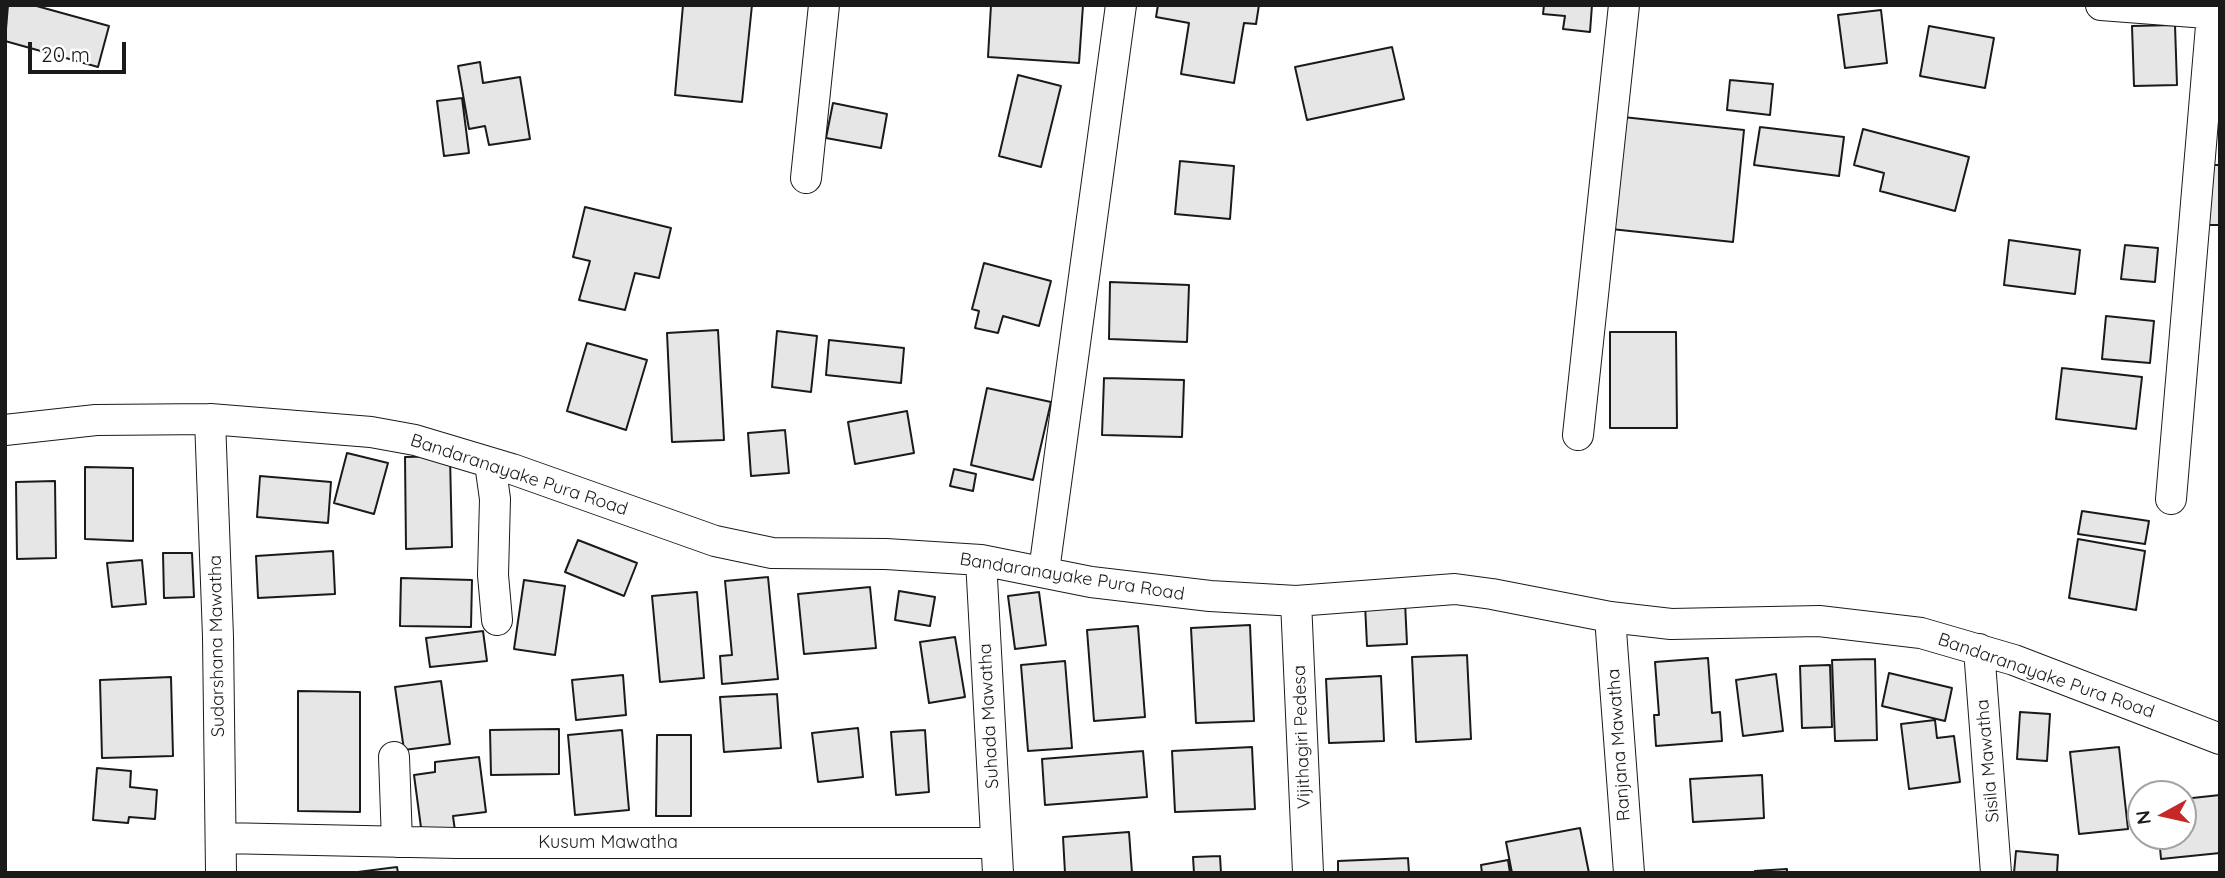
<!DOCTYPE html>
<style>
body{margin:0}
#map{position:relative;width:2225px;height:878px;overflow:hidden;background:#fff;font-family:Quicksand,sans-serif}
canvas{display:block}
.frame{position:absolute;inset:0;border:7px solid #1a1a1a;pointer-events:none}
.north{position:absolute;left:2127px;top:780px;width:70px;height:70px;box-sizing:border-box;background:#fff;border:2px solid #a3a3a3;border-radius:50%;rotate:262deg;font-size:19px;font-weight:700;line-height:28px;text-align:center;color:#1a1a1a}
.north::after{content:'';display:block;margin:auto;width:24px;height:32px;background:#c62828;clip-path:polygon(50% 0,100% 100%,50% 72%,0 100%)}
.scale{position:absolute;left:28px;top:42px;width:98px;height:32px;box-sizing:border-box;border:4px solid #1a1a1a;border-top:0;padding-left:9px;font-size:21px;line-height:24px;white-space:nowrap;color:#1a1a1a;-webkit-text-stroke:5px #fff;paint-order:stroke}
</style>
<div id="map">
<canvas width="2225" height="878"></canvas>
<div class="frame"></div>
<div class="north">N</div>
<div class="scale">20 m</div>
</div>
<script>
const g = document.querySelector('canvas').getContext('2d');
g.lineJoin = 'round';
function paint(path, color) {
  g.fillStyle = color;
  g.fill(path, 'evenodd');
}
function shape(rows) {
  const path = new Path2D();
  for (const r of rows) {
    path.moveTo(r[0], r[1]);
    for (let i = 2; i < r.length; i += 2) path.lineTo(r[i], r[i + 1]);
  }
  return path;
}
function strokePath(path, color, width, dash) {
  g.strokeStyle = color;
  g.lineWidth = width;
  g.lineCap = dash ? 'butt' : 'round';
  g.setLineDash(dash || []);
  g.stroke(path);
}
function drawText(font, color, halo, rows, align = 'center') {
  g.font = font + ' Quicksand,sans-serif';
  g.lineWidth = 5;
  g.setLineDash([]);
  g.textBaseline = 'middle';
  g.strokeStyle = halo;
  g.fillStyle = color;
  for (const [text, x, y, turn = 0] of rows) {
    g.save();
    g.translate(x, y);
    g.rotate((+turn || 0) * Math.PI / 180);
    g.textAlign = isNaN(turn) ? turn : align;
    if (halo) g.strokeText(text, 0, 0);
    g.fillText(text, 0, 0);
    g.restore();
  }
}
const building = shape([
 [8,5,33,5,109,26,98,67,5,41,8,5],
 [683,5,752,5,742,102,675,95,683,5],
 [991,5,1083,5,1079,63,988,57,991,5],
 [1158,5,1259,5,1256,24,1244,23,1234,83,1181,74,1189,23,1156,17,1158,5],
 [1544,5,1592,5,1590,32,1563,29,1565,16,1543,14,1544,5],
 [1881,10,1887,63,1845,68,1838,15,1881,10],
 [2175,25,2177,85,2134,86,2132,26,2175,25],
 [1929,26,1994,38,1985,88,1920,76,1929,26],
 [1392,47,1404,99,1307,120,1295,67,1392,47],
 [480,62,483,83,520,77,530,139,489,145,485,126,469,129,458,66,480,62],
 [1018,75,1061,86,1041,167,999,156,1018,75],
 [1730,80,1773,84,1770,115,1727,110,1730,80],
 [462,98,469,153,444,156,437,101,462,98],
 [833,103,887,114,881,148,826,138,833,103],
 [1623,117,1744,130,1733,242,1611,229,1623,117],
 [1760,127,1844,137,1839,176,1754,165,1760,127],
 [1863,129,1969,157,1955,211,1880,191,1884,173,1854,165,1863,129],
 [1180,161,1234,166,1230,219,1175,214,1180,161],
 [2204,165,2220,165,2220,225,2206,225,2204,165],
 [585,207,671,228,659,278,635,273,625,310,579,300,590,261,573,257,585,207],
 [2009,240,2080,250,2075,294,2004,285,2009,240],
 [2125,245,2158,248,2155,282,2121,279,2125,245],
 [984,263,1051,281,1039,326,1003,316,998,333,975,328,979,311,972,309,984,263],
 [1110,282,1189,285,1187,342,1109,339,1110,282],
 [2106,316,2154,321,2150,363,2102,359,2106,316],
 [718,330,724,440,672,442,667,333,718,330],
 [777,331,817,336,811,392,772,387,777,331],
 [1610,332,1676,332,1677,428,1610,428,1610,332],
 [829,340,904,348,901,383,826,375,829,340],
 [587,343,647,360,626,430,567,411,587,343],
 [2062,368,2142,377,2136,429,2056,419,2062,368],
 [1104,378,1184,380,1182,437,1102,435,1104,378],
 [987,388,1051,402,1033,480,971,465,987,388],
 [907,411,914,453,855,464,848,422,907,411],
 [785,430,789,473,751,476,748,433,785,430],
 [347,453,388,463,374,514,334,503,347,453],
 [450,456,452,547,406,549,405,457,450,456],
 [85,467,133,468,133,541,85,539,85,467],
 [954,469,976,474,973,491,950,486,954,469],
 [260,476,331,482,328,523,257,517,260,476],
 [55,481,56,558,17,559,16,482,55,481],
 [2082,511,2149,521,2145,544,2078,534,2082,511],
 [2078,539,2145,551,2136,610,2069,598,2078,539],
 [578,540,637,563,624,596,565,572,578,540],
 [333,551,335,594,258,598,256,556,333,551],
 [163,553,192,553,194,597,164,598,163,553],
 [142,560,146,604,112,607,107,563,142,560],
 [768,577,778,679,722,684,720,656,732,655,725,581,768,577],
 [401,578,472,580,471,627,400,626,401,578],
 [524,580,565,586,555,655,514,649,524,580],
 [870,587,876,648,804,654,798,594,870,587],
 [899,591,935,597,930,626,895,620,899,591],
 [697,592,704,678,660,682,652,596,697,592],
 [1039,592,1046,645,1015,649,1008,596,1039,592],
 [1405,602,1407,644,1367,646,1365,604,1405,602],
 [1250,625,1254,721,1196,723,1191,628,1250,625],
 [1138,626,1145,717,1094,721,1087,630,1138,626],
 [483,631,487,661,430,667,426,638,483,631],
 [955,637,965,697,929,703,920,642,955,637],
 [1467,655,1471,739,1416,742,1412,657,1467,655],
 [1708,658,1712,713,1720,712,1722,741,1656,746,1654,715,1659,715,1655,662,1708,658],
 [1875,659,1877,740,1835,741,1832,660,1875,659],
 [1065,661,1072,748,1028,751,1021,665,1065,661],
 [1830,665,1832,727,1802,728,1800,666,1830,665],
 [1889,673,1952,688,1945,721,1882,706,1889,673],
 [1776,674,1783,731,1743,736,1736,680,1776,674],
 [623,675,626,715,576,720,572,680,623,675],
 [1381,676,1384,741,1329,743,1326,679,1381,676],
 [171,677,173,756,102,758,100,680,171,677],
 [441,681,450,744,404,750,395,687,441,681],
 [298,691,360,692,360,812,298,811,298,691],
 [777,694,781,748,724,752,720,697,777,694],
 [2020,712,2050,714,2047,761,2017,759,2020,712],
 [1935,720,1937,738,1954,736,1960,782,1909,789,1901,724,1935,720],
 [858,728,863,777,818,782,812,733,858,728],
 [559,729,559,774,491,775,490,730,559,729],
 [622,730,629,810,575,815,568,735,622,730],
 [925,730,929,792,896,795,891,732,925,730],
 [657,735,691,735,691,816,656,816,657,735],
 [1252,747,1255,809,1175,812,1172,751,1252,747],
 [2119,747,2128,829,2079,834,2070,752,2119,747],
 [1143,751,1147,797,1045,805,1042,759,1143,751],
 [479,757,486,812,453,816,455,831,422,835,414,775,435,772,435,762,479,757],
 [97,768,131,771,130,787,157,790,155,819,129,817,128,823,93,820,97,768],
 [1762,775,1764,818,1693,822,1690,779,1762,775],
 [2220,795,2220,853,2161,859,2159,836,2183,836,2183,799,2220,795],
 [1580,828,1589,873,1512,873,1506,842,1580,828],
 [1129,832,1132,873,1065,873,1063,837,1129,832],
 [2016,851,2058,855,2057,873,2014,873,2016,851],
 [1220,856,1221,873,1194,873,1193,857,1220,856],
 [1408,858,1409,873,1338,873,1338,861,1408,858],
 [1508,860,1510,873,1482,873,1481,865,1508,860],
 [397,867,398,873,350,873,397,867],
 [1787,869,1787,873,1756,873,1755,871,1787,869]
]);
paint(building, '#e6e6e6');
strokePath(building, '#1a1a1a', 2);
const street = shape([
 [2101,5,2220,14],
 [806,178,824,5],
 [210,419,218,637,221,873],
 [5,430,96,420,210,419,371,432,415,440,512,469,715,541,772,553,886,554,981,560,1091,582,1210,596,1296,601,1455,589,1492,594,1610,617,1671,624,1819,621,1921,633,2014,660,2220,739],
 [1578,435,1624,5],
 [490,463,495,499,493,575,497,620],
 [2171,499,2212,14],
 [981,560,998,873],
 [1044,571,1121,5],
 [1296,601,1308,873],
 [1610,617,1629,873],
 [1979,649,1996,873],
 [394,757,397,842],
 [221,838,457,843,996,843]
]);
strokePath(street, '#1a1a1a', 32);
strokePath(street, '#fff', 30);
drawText('18px', '#1a1a1a', '#fff', [
 ["Bandaranayake Pura Road",519,475,18],
 ["Bandaranayake Pura Road",1072,577,9],
 ["Sudarshana Mawatha",217,646,-91],
 ["Bandaranayake Pura Road",2046,676,19],
 ["Suhada Mawatha",989,716,-93],
 ["Vijithagiri Pedesa",1302,737,-92],
 ["Ranjana Mawatha",1619,745,-94],
 ["Sisila Mawatha",1988,761,-95],
 ["Kusum Mawatha",608,843]
]);
</script>
